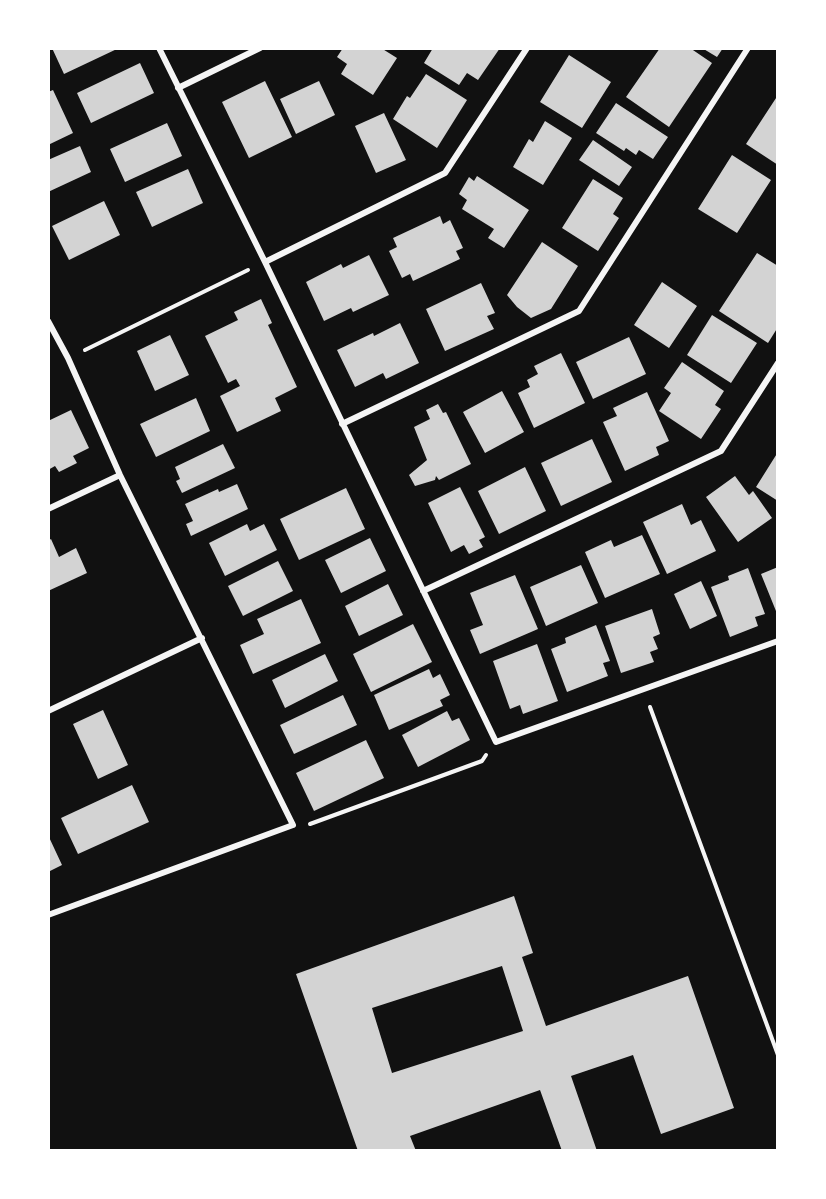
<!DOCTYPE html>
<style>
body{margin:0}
#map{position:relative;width:826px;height:1199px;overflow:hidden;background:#111;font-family:Figtree,sans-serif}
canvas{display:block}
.frame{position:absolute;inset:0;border:50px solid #fff;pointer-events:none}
</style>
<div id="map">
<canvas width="826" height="1199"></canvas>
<div class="frame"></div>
</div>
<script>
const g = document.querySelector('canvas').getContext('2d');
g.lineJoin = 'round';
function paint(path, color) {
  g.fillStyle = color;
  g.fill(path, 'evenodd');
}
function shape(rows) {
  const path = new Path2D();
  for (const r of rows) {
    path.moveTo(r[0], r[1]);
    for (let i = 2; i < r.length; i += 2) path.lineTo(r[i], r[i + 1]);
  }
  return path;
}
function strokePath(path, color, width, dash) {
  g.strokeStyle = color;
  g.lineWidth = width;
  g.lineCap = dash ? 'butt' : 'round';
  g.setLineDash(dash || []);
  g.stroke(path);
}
paint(shape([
 [52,48,119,48,64,74],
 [343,48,381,48,397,58,373,95,341,74,347,64,337,57],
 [433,48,500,48,478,80,467,73,459,85,424,63],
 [660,48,690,48,712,63,669,127,626,97],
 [702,48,723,48,717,57],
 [569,55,611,82,582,128,540,102],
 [140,63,154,93,91,123,77,93],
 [426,74,467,100,437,148,393,119,407,96,410,98],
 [265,81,292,137,249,158,222,102],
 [319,81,335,115,296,134,280,99],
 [53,90,73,133,48,145,48,92],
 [778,95,778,165,746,144],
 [616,103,668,137,653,159,639,150,636,155,626,148,624,151,596,133],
 [384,113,406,160,376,173,355,126],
 [545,121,572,138,543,185,513,167,529,139,533,142],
 [167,123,182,156,125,182,110,149],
 [593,140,632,167,619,186,579,160],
 [80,146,91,172,48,192,48,160],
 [732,155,771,180,737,233,698,209],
 [188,169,203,203,152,227,136,192],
 [477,176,529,210,504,248,488,238,494,229,462,209,467,200,459,194,469,177,474,181],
 [593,179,623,198,613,214,619,218,598,251,562,228],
 [104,201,120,235,69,260,52,226],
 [440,216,443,224,450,220,463,248,456,251,460,259,413,281,410,274,402,278,389,251,397,247,393,238],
 [542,242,578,266,551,309,531,318,517,307,507,295],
 [757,253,778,266,778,327,768,343,719,311],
 [369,255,389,295,353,312,351,308,324,321,306,282,341,264,343,268],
 [662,282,697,306,669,348,634,325],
 [481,283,495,313,487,316,494,329,445,351,426,309],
 [261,299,272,323,268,325,297,387,275,398,281,411,237,432,220,396,240,386,236,379,228,383,205,336,238,320,234,312],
 [712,315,757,343,731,383,687,355],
 [400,323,419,363,386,379,383,373,355,387,337,350,373,333,374,336],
 [170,335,189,375,155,391,137,351],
 [629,337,646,374,593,399,576,362],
 [561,353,585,403,534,428,518,393,530,387,527,380,538,374,534,366],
 [682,362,724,391,715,405,721,409,701,439,659,411,671,393,664,388],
 [502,391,524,432,485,453,463,412],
 [647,392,669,441,656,447,659,455,625,471,603,422,617,416,613,408],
 [196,398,210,431,156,457,140,424],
 [438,404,443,413,446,412,471,464,439,480,436,476,435,480,415,486,409,475,427,460,414,427,430,419,426,410],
 [71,410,89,448,73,456,77,463,59,472,55,466,48,470,48,421],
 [592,439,612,482,561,506,541,463],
 [223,444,235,468,182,493,176,481,180,479,175,467],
 [778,452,778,501,756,487],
 [525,467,546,511,499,534,478,491],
 [735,476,749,495,753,491,772,518,738,542,706,497],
 [237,484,248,509,191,536,186,524,193,521,185,504,218,489,219,492],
 [460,487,485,537,479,540,483,547,469,554,464,545,451,552,428,503],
 [346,488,365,529,299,560,280,519],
 [682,504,691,525,701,520,716,551,667,574,643,522],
 [247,524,250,531,264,524,277,550,225,576,209,543],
 [642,535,660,574,605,598,585,552,611,540,614,547],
 [370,538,386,571,341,593,325,560],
 [51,539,59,557,76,548,87,573,48,591,48,541],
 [278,561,293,591,243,616,228,586],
 [581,565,598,603,546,626,530,587],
 [778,567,778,616,761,574],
 [748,568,765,614,755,617,758,626,730,637,711,587,729,580,728,576],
 [515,575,538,629,480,654,470,630,483,625,470,593],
 [701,581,717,616,690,629,674,594],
 [388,584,403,615,359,636,345,606],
 [301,599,321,643,253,674,240,645,264,634,257,619],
 [652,609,660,634,653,637,658,649,650,652,654,662,621,673,605,626],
 [413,624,432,662,371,692,353,654],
 [596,625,610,661,603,663,608,676,567,692,551,649,566,643,565,638],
 [537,644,558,701,523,714,520,705,510,709,493,661],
 [325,654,338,681,285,708,272,680],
 [429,669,433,678,440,674,450,695,440,700,443,706,389,730,374,695],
 [343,695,357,725,294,754,280,725],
 [103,710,128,765,98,779,73,724],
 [447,711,452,721,459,718,470,740,418,767,402,735],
 [366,740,384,778,314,811,296,773],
 [132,785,149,822,78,854,61,818],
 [48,835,62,865,48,872],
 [514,896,533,953,522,957,546,1026,688,976,734,1108,661,1134,633,1055,571,1076,597,1151,562,1151,540,1090,410,1136,416,1151,358,1151,296,974],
 [502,966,523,1031,392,1073,372,1008]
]), '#d3d3d3');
strokePath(shape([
 [85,350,248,270],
 [650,707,778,1055],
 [310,824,482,761,486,755]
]), '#f5f5f5', 4);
strokePath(shape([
 [159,48,265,262,496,742,778,641],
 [178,88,260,48],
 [265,262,445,173,527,48],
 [48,321,68,358,120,475,293,825,48,915],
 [342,424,579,311,748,48],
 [48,509,120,475],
 [423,591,721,451,778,363],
 [48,711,202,638]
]), '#f5f5f5', 6);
</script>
